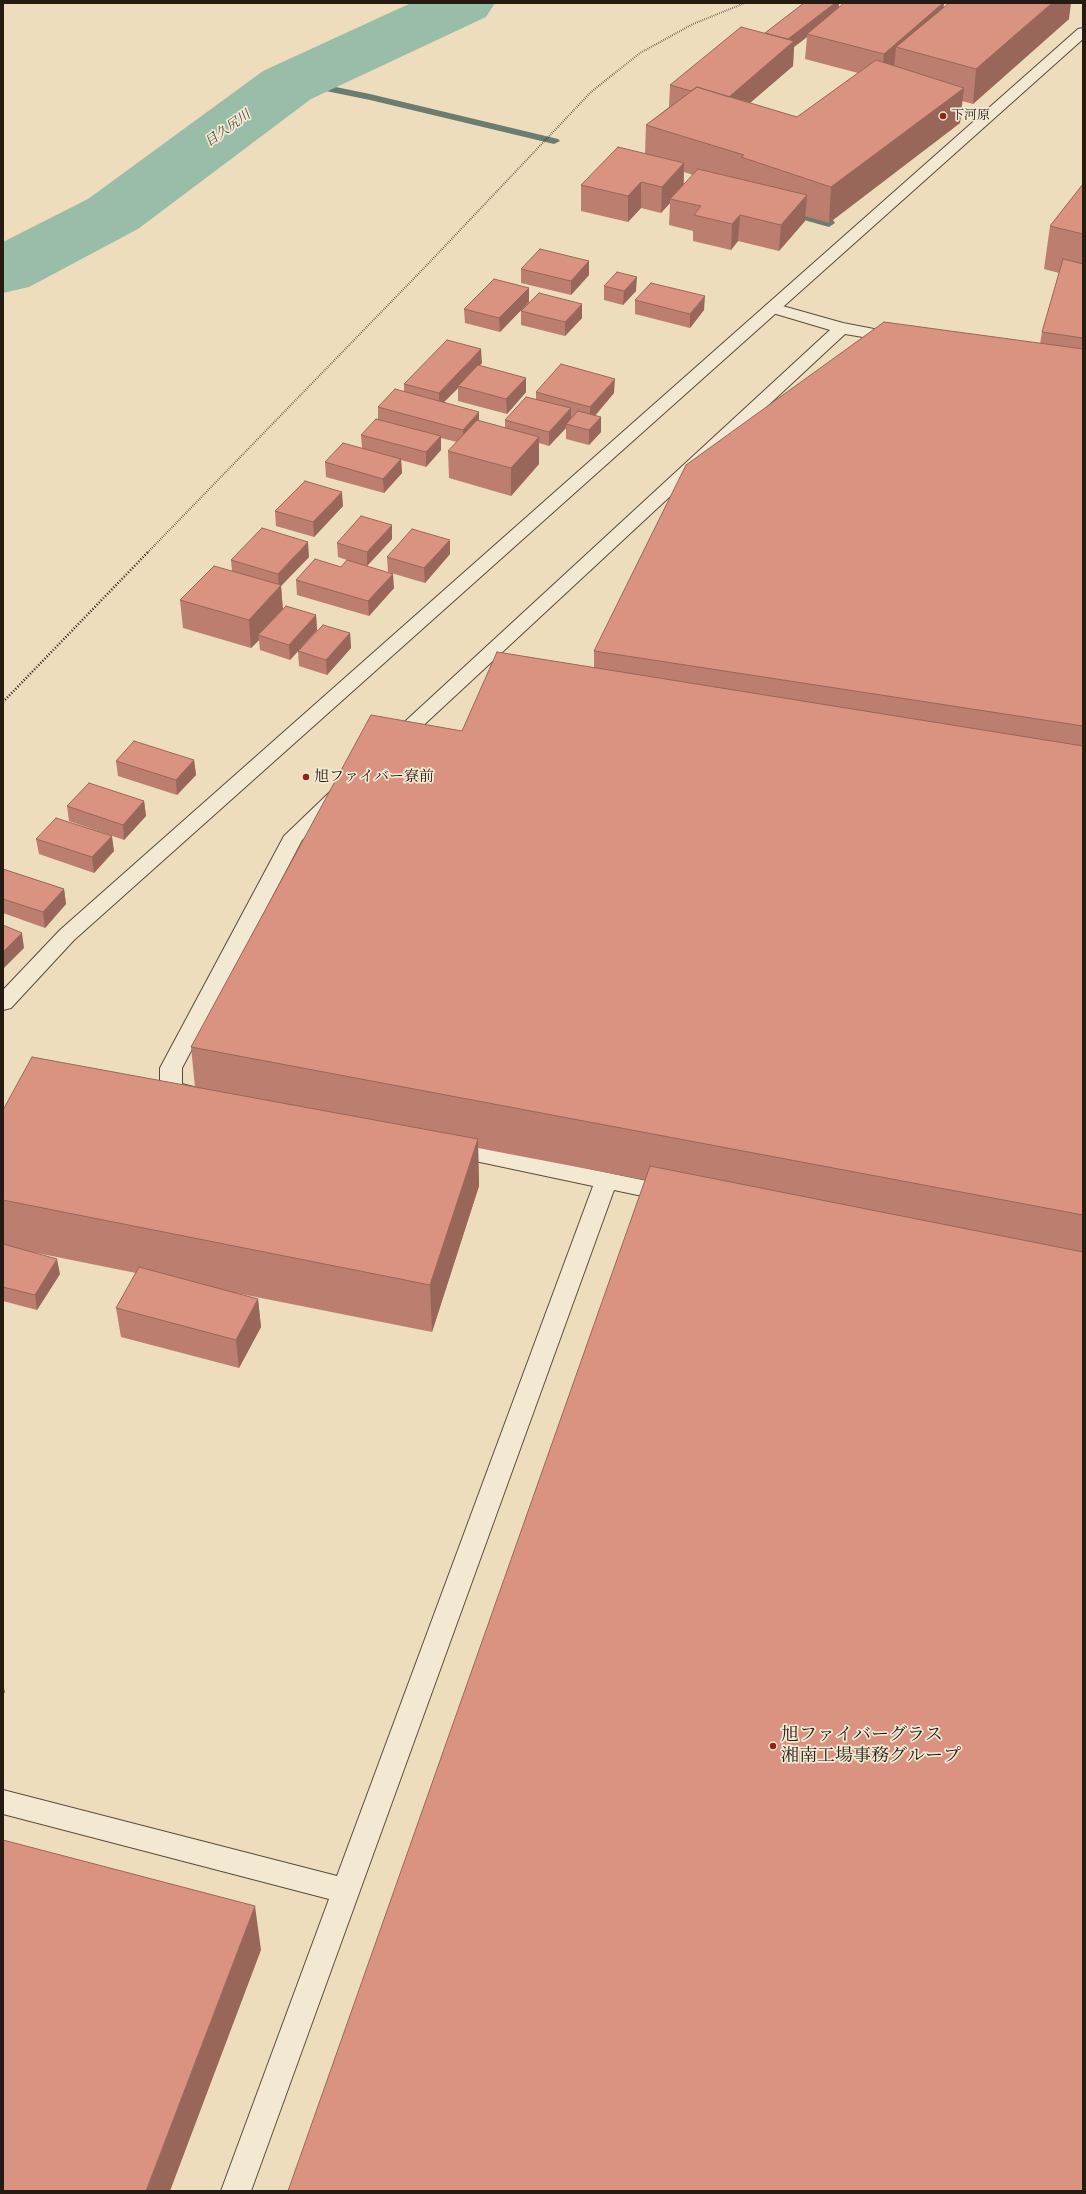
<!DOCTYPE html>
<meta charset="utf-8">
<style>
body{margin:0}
#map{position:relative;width:1086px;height:2194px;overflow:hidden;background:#edddbc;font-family:Alegreya,serif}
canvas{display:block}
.frame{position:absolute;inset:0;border:4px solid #261b13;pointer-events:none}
</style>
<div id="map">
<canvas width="1086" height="2194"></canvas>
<div class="frame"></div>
</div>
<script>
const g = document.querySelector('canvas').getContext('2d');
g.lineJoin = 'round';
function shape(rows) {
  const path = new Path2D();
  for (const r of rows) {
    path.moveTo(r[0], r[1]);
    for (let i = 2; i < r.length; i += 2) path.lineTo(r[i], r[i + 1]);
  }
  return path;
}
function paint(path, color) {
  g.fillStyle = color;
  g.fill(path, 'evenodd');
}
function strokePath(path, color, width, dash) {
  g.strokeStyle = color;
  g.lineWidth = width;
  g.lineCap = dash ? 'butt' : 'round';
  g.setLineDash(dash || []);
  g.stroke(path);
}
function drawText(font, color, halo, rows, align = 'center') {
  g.font = font + ' Alegreya,"Noto Serif JP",serif';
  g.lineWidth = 3.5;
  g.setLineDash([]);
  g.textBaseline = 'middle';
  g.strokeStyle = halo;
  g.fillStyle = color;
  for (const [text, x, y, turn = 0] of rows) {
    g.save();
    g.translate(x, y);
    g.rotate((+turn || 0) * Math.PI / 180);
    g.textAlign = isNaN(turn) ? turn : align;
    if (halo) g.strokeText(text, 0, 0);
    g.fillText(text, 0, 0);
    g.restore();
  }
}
paint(shape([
 [287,82,321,84,370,94,558,139,560,141,554,144,370,100,321,90,283,87,281,85,283,83,287,82],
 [783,206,833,220,835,223,829,227,779,213,777,210,783,206]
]), '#6c7c6e');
paint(shape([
 [411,3,495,3,486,17,311,99,138,229,29,287,3,293,3,242,88,199,263,71,411,3]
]), '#9abdaa');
const service = shape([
 [772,303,843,323,905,335,907,338,905,341,899,343,845,334,400,747,393,749,386,747,383,743,386,739,830,330,766,311,764,308,766,305,772,303],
 [339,788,346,790,349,794,302,840,182,1068,182,1084,201,1089,204,1094,201,1099,193,1102,163,1095,160,1090,160,1068,284,836,332,790,339,788],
 [450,1140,671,1186,679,1188,682,1194,679,1200,671,1202,614,1190,251,2191,221,2191,329,1899,3,1814,3,1790,337,1876,593,1186,442,1154,439,1148,442,1142,450,1140]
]);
const tertiary = shape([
 [1083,28,1083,39,74,940,11,1008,3,1010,3,990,60,930,1078,29,1083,28]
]);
strokePath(service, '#584c3d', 2);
strokePath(tertiary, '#584c3d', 2);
strokePath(shape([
 [148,552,426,266,591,92,640,53,693,24,745,3]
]), '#261b13', 2, [0.5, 1.5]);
strokePath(shape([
 [3,702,149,551]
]), '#261b13', 2.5, [1, 2]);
paint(service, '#f3e9d3');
paint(tertiary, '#f3e9d3');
paint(shape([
 [804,3,839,3,839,8,943,8,1069,19,973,104,962,101,960,123,829,223,805,216,805,221,779,251,738,241,731,250,693,241,693,231,669,225,670,203,661,213,641,208,628,222,581,211,581,185,645,154,646,125,669,107,670,85,765,33],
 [807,37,805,59,858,73,797,117,750,103,793,66,794,47],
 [684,172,693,175,684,185],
 [1083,184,1083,2191,645,1180,478,1148,479,1186,432,1332,236,1293,258,1299,261,1327,239,1368,121,1337,116,1308,136,1273,32,1252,60,1274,37,1310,3,1301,3,1110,195,1087,191,1047,462,731,594,667,594,651,1040,344,1042,332,1059,273,1044,269,1050,226],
 [589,261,589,275,571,295,521,283,521,269],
 [604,286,636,291,623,305,604,300],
 [635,300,704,310,690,328,635,314],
 [529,302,500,332,465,323,464,309],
 [521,311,582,318,565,336,521,325],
 [482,363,479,366,526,378,526,392,507,414,458,401,458,388,444,402,479,421,505,428,505,420,536,399,536,392,614,393,595,416,601,432,589,445,566,439,566,428,549,446,539,443,539,464,511,496,449,478,448,451,457,442,441,438,441,450,426,467,401,460,402,473,384,493,326,477,325,462,362,448,361,435,378,419,378,407,404,391,404,384],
 [343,506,314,537,276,526,275,511],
 [392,539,367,566,394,588,369,616,297,595,296,580,341,567,347,560,338,557,337,543],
 [450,540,450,554,425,583,388,572,387,557],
 [309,557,281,586,283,609,316,615,317,630,290,660,260,650,259,640,251,648,183,628,180,600,232,571,231,560],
 [350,633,351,648,327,675,299,666,298,651],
 [194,760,196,775,177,795,118,776,116,761],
 [144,801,146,816,124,840,69,821,67,806],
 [36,839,114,851,94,873,39,854],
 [3,869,64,889,66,904,45,928,3,913]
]), '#bb7e6f');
paint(shape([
 [835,3,839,3,838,13,807,34,807,37,794,47,793,66,723,126,724,100,788,39],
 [943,3,944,3,942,27,896,47,894,68,882,79,884,54],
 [1052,3,1071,3,1069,19,973,104,976,69],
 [964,88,960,123,829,223,831,187],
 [684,163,683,189,670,199,670,203,661,213,662,187],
 [641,182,641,208,628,222,628,196],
 [807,195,805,221,779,251,781,225],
 [740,215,738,241,731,250,732,224],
 [589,261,589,275,571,295,571,281],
 [637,277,636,291,623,305,624,291],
 [529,288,529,302,500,332,499,318],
 [705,296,704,310,690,328,690,314],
 [582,304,582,318,565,336,565,322],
 [481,349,482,363,459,387,458,386,458,388,439,407,439,393],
 [526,378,526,392,507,414,506,399],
 [615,379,614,393,590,421,590,407],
 [571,408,571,423,566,424,566,428,549,446,549,432],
 [479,412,479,426,463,444,463,430],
 [601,417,601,432,589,445,589,430],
 [441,436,441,450,426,467,426,452],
 [539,437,539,464,511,496,511,468],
 [401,459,402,473,384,493,383,479],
 [342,492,343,506,314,537,313,522],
 [392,525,392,539,367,566,367,552],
 [450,540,450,554,425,583,424,568],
 [308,542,309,557,281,586,283,613,258,635,259,640,251,648,249,620,279,588,278,574],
 [393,574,394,588,369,616,368,601],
 [316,615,317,630,290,660,289,645],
 [350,633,351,648,327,675,326,660],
 [194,760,196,775,177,795,176,780],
 [144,801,146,816,124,840,123,825],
 [112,836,114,851,94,873,92,857],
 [64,889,66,904,45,928,43,912],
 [22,933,24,948,3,969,3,952],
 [478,1139,479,1186,432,1332,430,1285],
 [57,1259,60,1274,37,1310,35,1295],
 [258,1299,261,1327,239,1368,236,1340],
 [3,1685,5,1692,3,1695],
 [255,1906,261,1950,170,2191,146,2191]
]), '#99665a');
const building = shape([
 [804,3,835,3,788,39,765,33,804,3],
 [844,3,943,3,884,54,807,34,844,3],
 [949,3,1052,3,976,69,896,47,949,3],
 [741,27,794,41,729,97,697,87,691,91,670,85,741,27],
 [876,60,964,88,831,187,741,157,744,155,646,125,697,87,797,117,876,60],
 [618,147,684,163,662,187,641,182,628,196,581,185,618,147],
 [698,169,807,195,781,225,740,215,732,224,694,215,701,206,670,199,698,169],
 [1083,184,1083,234,1050,226,1083,184],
 [540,249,589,261,571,281,521,269,540,249],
 [1063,259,1083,264,1083,338,1042,332,1063,259],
 [617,272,637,277,624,291,604,286,617,272],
 [494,279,529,288,499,318,464,309,494,279],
 [651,283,705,296,690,314,635,300,651,283],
 [539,293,582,304,565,322,521,311,539,293],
 [884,322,1083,349,1083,726,594,651,686,465,884,322],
 [447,340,481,349,439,393,404,384,447,340],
 [561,364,615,379,590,407,536,392,561,364],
 [478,365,526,378,506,399,458,386,478,365],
 [395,389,479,412,463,430,378,407,395,389],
 [526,397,571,408,549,432,505,420,526,397],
 [578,411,601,417,589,430,566,424,578,411],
 [376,419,441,436,426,452,361,435,376,419],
 [477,420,539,437,511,468,448,451,477,420],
 [343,443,401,459,383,479,325,462,343,443],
 [305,481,342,492,313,522,275,511,305,481],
 [361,516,392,525,367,552,337,543,361,516],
 [262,528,308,542,278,574,231,560,262,528],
 [412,529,450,540,424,568,387,557,412,529],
 [315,559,341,567,347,560,393,574,368,601,296,580,315,559],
 [214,566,281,585,249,620,180,600,214,566],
 [286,606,316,615,289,645,258,635,286,606],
 [323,625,350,633,326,660,298,651,323,625],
 [497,652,1083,746,1083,1215,191,1047,371,715,462,731,497,652],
 [134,741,194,760,176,780,116,761,134,741],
 [89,783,144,801,123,825,67,806,89,783],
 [56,818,112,836,92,857,36,839,56,818],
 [3,869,64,889,43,912,3,899,3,869],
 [3,925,22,933,3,952,3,925],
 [32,1057,478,1139,430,1285,3,1200,3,1110,32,1057],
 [650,1166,1083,1252,1083,2191,288,2191,650,1166],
 [3,1244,57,1259,35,1295,3,1287,3,1244],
 [139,1267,258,1299,236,1340,116,1308,139,1267],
 [3,1840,255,1906,146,2191,3,2191,3,1840]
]);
paint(building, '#da9281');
strokePath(building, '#99665a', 1);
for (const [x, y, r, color] of [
 [943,116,4,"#8f2418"],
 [306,777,4,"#8f2418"],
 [773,1746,4,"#8f2418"]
]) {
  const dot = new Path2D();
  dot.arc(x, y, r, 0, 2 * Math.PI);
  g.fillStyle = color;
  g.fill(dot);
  strokePath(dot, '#f3e9d3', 1.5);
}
drawText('13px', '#261b13', '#f3e9d3', [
 ["下河原",951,116]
], 'left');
drawText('italic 13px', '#494c40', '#f3e9d3', [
 ["目久尻川",228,129,-36]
]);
drawText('15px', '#261b13', '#f3e9d3', [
 ["旭ファイバー寮前",314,777]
], 'left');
drawText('18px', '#261b13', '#f3e9d3', [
 ["旭ファイバーグラス",781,1736],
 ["湘南工場事務グループ",781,1757]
], 'left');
</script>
